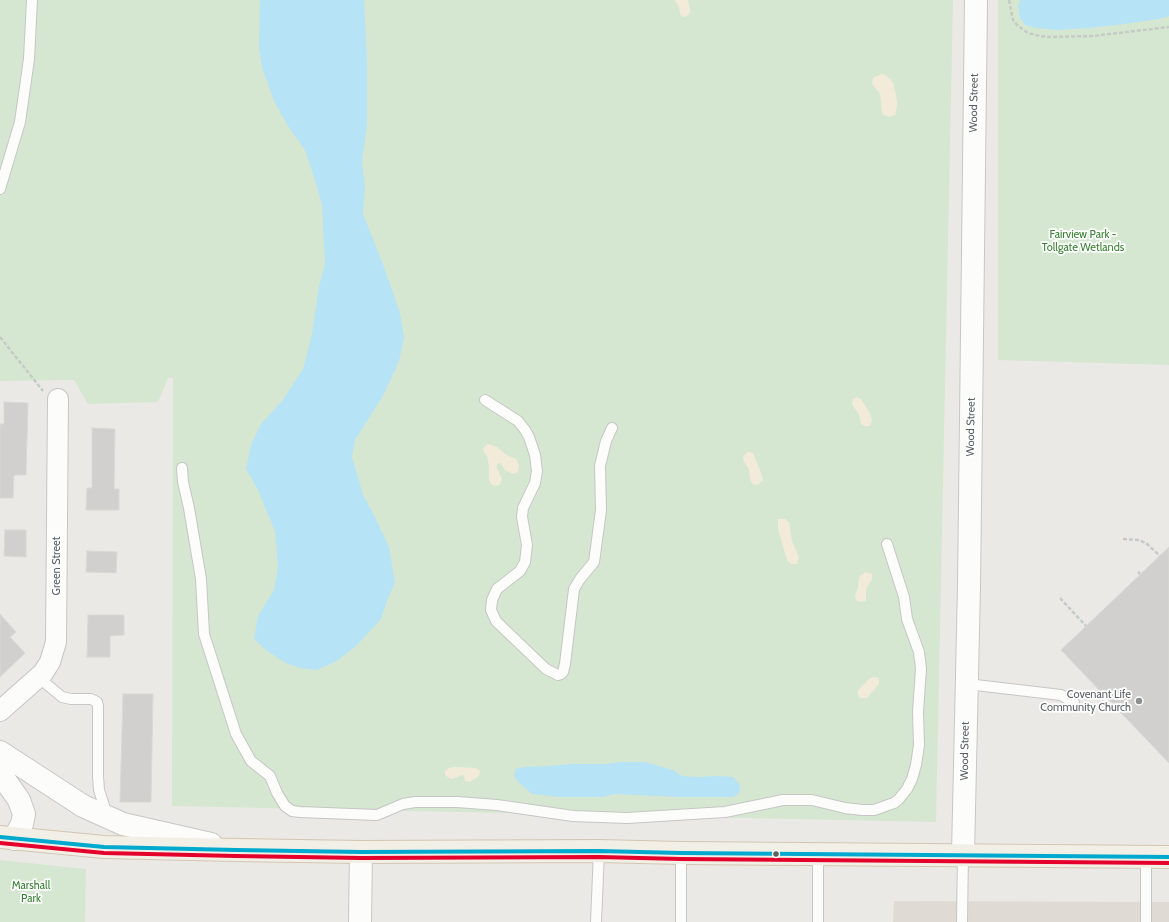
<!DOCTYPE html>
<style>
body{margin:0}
canvas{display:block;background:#ebe9e5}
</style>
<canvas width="1169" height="922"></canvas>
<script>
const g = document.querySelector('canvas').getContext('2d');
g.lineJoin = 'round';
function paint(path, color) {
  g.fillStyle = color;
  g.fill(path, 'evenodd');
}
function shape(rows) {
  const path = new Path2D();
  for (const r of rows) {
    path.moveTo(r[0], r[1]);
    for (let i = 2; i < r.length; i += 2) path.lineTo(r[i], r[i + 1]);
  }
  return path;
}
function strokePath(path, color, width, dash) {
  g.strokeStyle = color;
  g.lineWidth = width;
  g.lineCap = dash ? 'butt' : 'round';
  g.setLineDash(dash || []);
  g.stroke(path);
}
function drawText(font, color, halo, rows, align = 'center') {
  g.font = font + ' Cabin,sans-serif';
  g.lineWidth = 3.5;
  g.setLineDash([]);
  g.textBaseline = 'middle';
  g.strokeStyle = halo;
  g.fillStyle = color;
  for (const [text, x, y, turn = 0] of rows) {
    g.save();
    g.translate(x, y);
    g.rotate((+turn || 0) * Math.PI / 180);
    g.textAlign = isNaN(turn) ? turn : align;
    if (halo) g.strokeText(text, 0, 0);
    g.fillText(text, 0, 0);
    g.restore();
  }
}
paint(shape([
 [894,901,1169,902,1169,922,893,922]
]), '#dfdbd4');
paint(shape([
 [0,0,953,0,936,822,172,806,173,378,168,378,158,402,88,404,74,380,0,381],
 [998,0,1169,0,1169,365,998,360],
 [0,860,86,869,85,922,0,922]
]), '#d5e7d0');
paint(shape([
 [674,0,688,0,690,10,689,15,684,17,681,16,678,5],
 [881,74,885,75,890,79,893,83,896,94,897,103,896,112,895,115,890,117,884,115,882,112,880,94,872,84,873,78],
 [856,397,861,399,870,413,872,420,870,426,865,426,861,424,859,414,852,405,853,399],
 [488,444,497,447,505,454,516,459,519,465,518,471,514,474,506,471,500,463,497,464,497,468,502,479,500,484,496,486,492,485,489,480,489,466,487,456,483,450,485,446],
 [748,452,753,453,761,473,763,480,759,484,755,485,752,483,750,479,749,469,744,462,743,456],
 [778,519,785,519,789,522,792,541,799,557,797,564,791,564,787,560,778,529],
 [865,572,872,574,872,579,866,589,866,601,859,602,856,599,855,595,858,588,859,577],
 [874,677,879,678,879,684,867,698,860,698,858,695,858,690,870,678],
 [455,767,476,768,480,771,479,776,470,782,465,781,464,776,462,775,455,778,450,779,445,775,445,771,449,768]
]), '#f3ebda');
paint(shape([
 [260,0,364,0,367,60,367,126,362,161,365,187,363,214,384,267,400,313,404,338,399,361,384,394,355,440,352,457,363,495,375,517,389,547,395,583,388,598,381,619,356,646,337,661,317,670,300,668,284,662,266,650,254,639,258,616,274,590,278,567,275,531,258,490,246,469,251,445,261,424,282,401,303,369,312,334,319,286,325,264,322,205,314,177,305,150,288,126,274,101,262,68,259,48],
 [1021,0,1169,0,1169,16,1159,19,1124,24,1089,28,1057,30,1036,28,1025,25,1020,18,1018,5],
 [621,762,645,762,673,770,682,776,696,777,720,776,733,777,740,785,740,789,738,794,733,797,679,797,615,794,602,797,559,797,532,794,518,782,514,776,516,769,524,767,549,766,570,764,604,764]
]), '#b7e3f7');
const building = shape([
 [4,402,28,403,26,475,14,475,13,498,0,498,0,424,4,424,4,402],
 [92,428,115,429,114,489,119,489,119,510,86,510,87,488,92,488,92,428],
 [5,530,26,530,26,557,4,556,5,530],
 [1169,547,1169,763,1061,650,1169,547],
 [87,551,117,552,116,573,86,572,87,551],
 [0,614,16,632,10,637,25,653,0,677,0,614],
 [88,615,124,615,124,635,110,636,110,657,87,657,88,615],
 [123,694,153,694,151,802,120,802,123,694]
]);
paint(building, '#d1d0ce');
strokePath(building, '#dad8d4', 1);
const lane = shape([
 [0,189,20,122,29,59,32,0],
 [485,400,518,421,525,430,529,437,535,455,537,471,535,483,523,508,522,517,527,545,525,562,520,571,497,589,492,600,491,610,496,621,501,626,546,669,558,675,561,674,563,672,565,664,574,589,580,579,594,562,595,555,601,510,600,466,606,441,612,428],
 [182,468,183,482,189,508,201,579,204,634,236,734,251,761,270,776,277,793,285,806,292,811,300,812,377,815,403,804,415,802,457,802,497,805,573,816,627,818,725,812,783,800,812,800,845,808,862,810,874,810,894,803,899,799,907,789,912,779,916,765,919,745,918,712,921,669,919,652,907,619,904,597,887,544],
 [38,677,62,697,71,699,91,699,97,702,98,706,98,776,99,790,107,815],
 [967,684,1061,695,1074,703],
 [818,854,818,922],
 [596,922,599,851],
 [681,922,681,853],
 [962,922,963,854],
 [1146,922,1146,857]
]);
const street = shape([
 [0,711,43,673,50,662,56,642,58,399]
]);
const secondary = shape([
 [0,752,83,806,123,824,211,844],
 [0,773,19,800,24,814,22,824,14,839],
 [963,854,969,586,976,0],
 [360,922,361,852]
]);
const primary = shape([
 [0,837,104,847,236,850,361,852,599,851,681,853,1169,857]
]);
strokePath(lane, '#c6c6c6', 12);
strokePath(street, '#c6c6c6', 22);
strokePath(secondary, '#c7c7c7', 24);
strokePath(primary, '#d3c6b2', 24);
strokePath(shape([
 [1009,0,1013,20,1018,26,1028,33,1040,36,1049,37,1093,36,1169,27],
 [0,337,43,391],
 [1123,539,1138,540,1146,543,1160,556],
 [1138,572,1140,574],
 [1060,598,1086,626]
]), '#c5cbc7', 2.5, [4, 2]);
strokePath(lane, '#fcfcfb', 10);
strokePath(street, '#fcfcfb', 20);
strokePath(secondary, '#fcfcfb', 22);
strokePath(primary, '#f2efe7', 22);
strokePath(shape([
 [0,837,104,847,236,850,361,852,599,851,681,853,1169,857]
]), '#00a9ce', 4);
strokePath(shape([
 [0,843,104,853,236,856,361,858,599,857,681,859,1169,863]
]), '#e4002b', 4);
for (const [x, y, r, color] of [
 [1139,701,4,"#8d9090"],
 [776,854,3.5,"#5b6063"]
]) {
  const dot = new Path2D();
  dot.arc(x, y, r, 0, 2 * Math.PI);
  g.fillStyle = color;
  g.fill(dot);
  strokePath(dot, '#fff', 1.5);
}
drawText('11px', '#5b6063', '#fff', [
 ["Wood Street",974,103,-89],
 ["Wood Street",971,427,-89],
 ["Green Street",57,566,-90],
 ["Wood Street",965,751,-89]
]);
drawText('11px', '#398233', '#fff', [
 ["Fairview Park -",1083,235],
 ["Tollgate Wetlands",1083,248],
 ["Marshall",31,886],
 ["Park",31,899]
]);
drawText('11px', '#5b6063', '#fff', [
 ["Covenant Life",1131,695],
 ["Community Church",1131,708]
], 'right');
</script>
